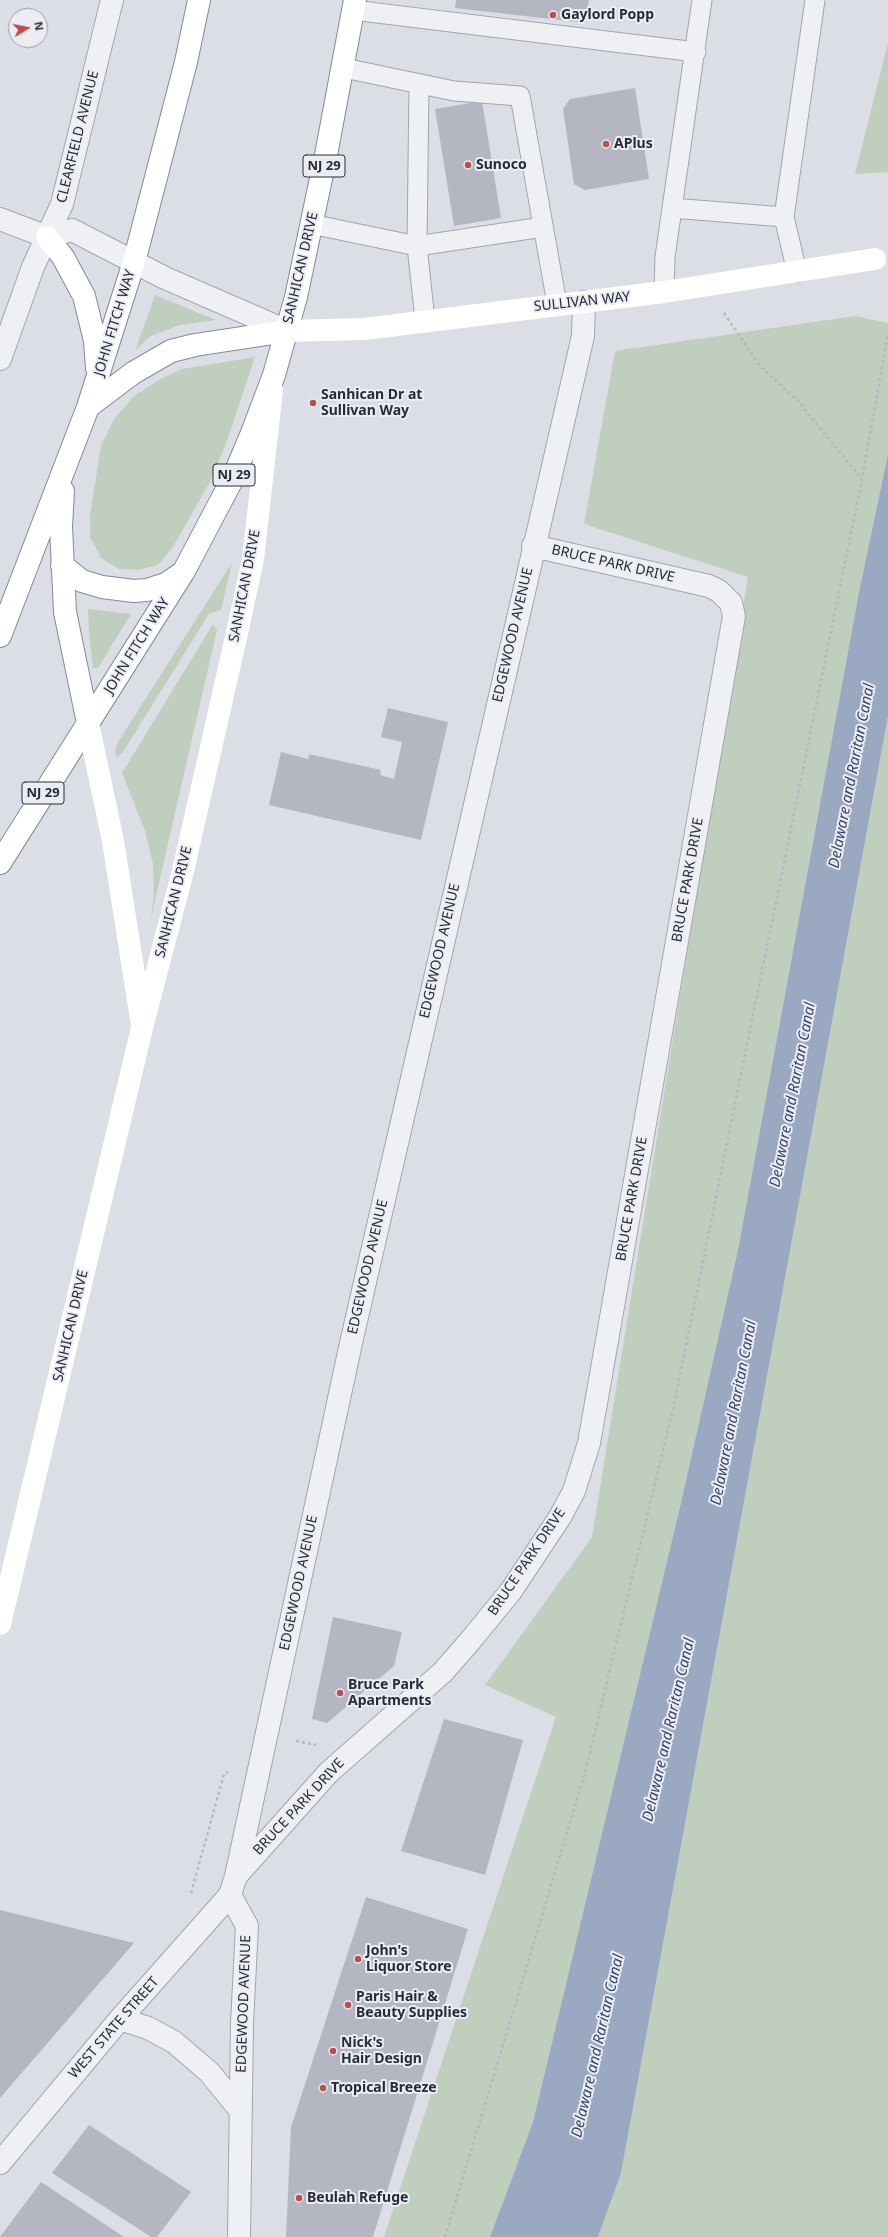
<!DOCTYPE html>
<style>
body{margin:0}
#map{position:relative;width:888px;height:2237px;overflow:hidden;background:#dcdee5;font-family:"Noto Sans",sans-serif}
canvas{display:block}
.north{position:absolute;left:8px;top:8px;width:40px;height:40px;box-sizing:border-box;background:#ebedf3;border:1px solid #9da0a9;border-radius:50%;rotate:80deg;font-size:11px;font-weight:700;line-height:16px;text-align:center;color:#272c3a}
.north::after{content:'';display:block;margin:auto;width:14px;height:18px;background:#c04b4c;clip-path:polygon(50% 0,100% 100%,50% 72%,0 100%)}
</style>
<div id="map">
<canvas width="888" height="2237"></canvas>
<div class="north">N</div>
</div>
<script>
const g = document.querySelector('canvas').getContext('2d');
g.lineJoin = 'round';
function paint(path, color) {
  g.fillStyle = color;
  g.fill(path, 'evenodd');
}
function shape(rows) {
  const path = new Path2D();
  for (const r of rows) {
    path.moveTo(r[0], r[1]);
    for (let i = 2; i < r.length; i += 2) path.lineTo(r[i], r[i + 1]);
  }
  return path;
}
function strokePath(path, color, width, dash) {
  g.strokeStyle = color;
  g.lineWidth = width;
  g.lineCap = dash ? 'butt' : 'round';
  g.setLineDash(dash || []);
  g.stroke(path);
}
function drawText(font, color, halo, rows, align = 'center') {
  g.font = font + ' "Noto Sans",sans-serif';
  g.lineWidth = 4;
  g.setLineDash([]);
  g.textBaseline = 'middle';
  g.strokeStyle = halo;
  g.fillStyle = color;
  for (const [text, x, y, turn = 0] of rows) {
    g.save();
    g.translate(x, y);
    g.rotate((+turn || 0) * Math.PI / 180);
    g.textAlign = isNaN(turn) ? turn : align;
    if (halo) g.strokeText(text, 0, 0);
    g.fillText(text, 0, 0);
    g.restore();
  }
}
paint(shape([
 [888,43,888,172,855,174],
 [155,295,216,320,180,325,164,331,149,337,135,351],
 [855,316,888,323,888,454,859,592,738,1250,680,1507,533,2122,490,2237,384,2237,556,1717,485,1685,592,1537,748,577,584,524,615,351],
 [255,357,227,441,211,480,173,547,158,565,139,570,119,569,101,558,90,537,90,515,101,446,114,419,134,396,159,380,182,369],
 [232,563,221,610,209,614,123,752,117,757,115,751,118,742],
 [88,609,131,614,98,668,93,668,89,633],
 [213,624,217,630,151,918,154,894,153,864,145,831,122,773],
 [888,716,888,2237,598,2237,621,2173]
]), '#c0cebe');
paint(shape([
 [888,454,888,716,621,2173,598,2237,490,2237,533,2122,680,1507,738,1250,859,592]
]), '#9aa8c2');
paint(shape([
 [456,0,589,0,585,23,455,8],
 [635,88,649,179,585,190,574,184,563,109,570,99],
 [482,101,501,218,454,226,435,109],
 [388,708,448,722,421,840,269,805,281,752,308,759,309,754,381,770,380,775,394,779,402,742,381,737],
 [333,1617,402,1632,394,1666,327,1723,312,1719],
 [444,1719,523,1740,485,1875,401,1851],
 [366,1897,468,1929,373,2237,286,2237,291,2127],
 [0,1910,134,1943,0,2098],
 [89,2125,191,2192,157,2237,151,2237,52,2173],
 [41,2182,124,2237,0,2237]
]), '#b4b7c1');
const lane = shape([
 [353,10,696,52],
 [344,68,454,91,520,96,557,304],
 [419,84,417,246,543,227],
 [672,208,784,217,815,0],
 [784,217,797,272],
 [311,224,417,246,425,320],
 [664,292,665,257,702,0]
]);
const street = shape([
 [0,219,47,237,72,230,165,278,287,331],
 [0,359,33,267,62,204,112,0],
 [237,1875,329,1772,443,1672,470,1641,511,1591,560,1517,574,1491,589,1443,734,616,731,603,719,591,709,586,533,546],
 [230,1895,247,1926,242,2023,239,2237],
 [120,2019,148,2028,174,2042,209,2072,240,2110],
 [0,2163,120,2019,230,1895,236,1876,351,1343,583,336,584,302]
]);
const highway = shape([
 [47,237,63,257,84,296,95,341,97,368],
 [88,407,133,373,171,351,195,345,287,331],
 [63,491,61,527,65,612,88,723],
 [62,565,82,581,102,587,134,591,147,590,166,584,182,573],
 [0,636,88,407,134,262,186,62,199,0],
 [0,863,184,571,233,478,252,433,274,375,296,297,326,155,355,0]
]);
strokePath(lane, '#a2a5ae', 21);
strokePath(street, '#a2a5ae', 24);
strokePath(highway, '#858a9a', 24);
strokePath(shape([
 [724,313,760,366,798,401,862,479],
 [296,1741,316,1745],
 [191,1893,224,1774,228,1772],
 [445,2237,585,1773,673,1409,862,479,888,333]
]), '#b7b9c0', 2.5, [3, 3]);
strokePath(lane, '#eff0f4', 19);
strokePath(street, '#eff0f4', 22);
strokePath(shape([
 [287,331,364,329,664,292,875,259],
 [88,723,113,841,141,1019],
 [0,1624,142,1028,183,871,239,624,253,559,272,390]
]), '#fff', 22);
strokePath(highway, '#fff', 22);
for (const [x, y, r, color] of [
 [553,15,4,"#c04b4c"],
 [606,144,4,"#c04b4c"],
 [468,165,4,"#c04b4c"],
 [313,403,4,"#c04b4c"],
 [340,1693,4,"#c04b4c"],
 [358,1959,4,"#c04b4c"],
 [348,2005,4,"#c04b4c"],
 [333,2051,4,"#c04b4c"],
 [323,2088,4,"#c04b4c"],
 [299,2198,4,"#c04b4c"]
]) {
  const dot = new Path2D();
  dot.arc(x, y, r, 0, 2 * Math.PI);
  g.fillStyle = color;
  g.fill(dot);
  strokePath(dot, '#ebedf3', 1.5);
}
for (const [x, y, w] of [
 [324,166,42],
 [234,475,42],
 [43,793,42]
]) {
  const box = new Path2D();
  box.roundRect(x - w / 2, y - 11, w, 22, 3);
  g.fillStyle = '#ebedf3';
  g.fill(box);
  strokePath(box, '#272c3a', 1);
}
drawText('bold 13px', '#272c3a', null, [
 ["NJ 29",324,166],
 ["NJ 29",234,475],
 ["NJ 29",43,793]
]);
drawText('bold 14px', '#272c3a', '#ebedf3', [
 ["Gaylord Popp",561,15],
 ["APlus",614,144],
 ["Sunoco",476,165],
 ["Sanhican Dr at",321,395],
 ["Sullivan Way",321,411],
 ["Bruce Park",348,1685],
 ["Apartments",348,1701],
 ["John's",366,1951],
 ["Liquor Store",366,1967],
 ["Paris Hair &",356,1997],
 ["Beauty Supplies",356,2013],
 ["Nick's",341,2043],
 ["Hair Design",341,2059],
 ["Tropical Breeze",331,2088],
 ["Beulah Refuge",307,2198]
], 'left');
drawText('14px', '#272c3a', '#ebedf3', [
 ["CLEARFIELD AVENUE",78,137,-76],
 ["SANHICAN DRIVE",301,268,-77],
 ["SULLIVAN WAY",582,302,-6],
 ["JOHN FITCH WAY",115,323,-73],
 ["BRUCE PARK DRIVE",613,564,13],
 ["SANHICAN DRIVE",245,586,-79],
 ["EDGEWOOD AVENUE",513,635,-77],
 ["JOHN FITCH WAY",137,646,-58],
 ["BRUCE PARK DRIVE",688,880,-80],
 ["SANHICAN DRIVE",174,902,-76],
 ["EDGEWOOD AVENUE",440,951,-77],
 ["BRUCE PARK DRIVE",632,1199,-80],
 ["EDGEWOOD AVENUE",368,1267,-77],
 ["SANHICAN DRIVE",71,1326,-77],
 ["BRUCE PARK DRIVE",527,1562,-56],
 ["EDGEWOOD AVENUE",299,1583,-78],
 ["BRUCE PARK DRIVE",299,1807,-47],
 ["EDGEWOOD AVENUE",244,2004,-88],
 ["WEST STATE STREET",114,2028,-49]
]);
drawText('italic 15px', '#364669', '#ebedf3', [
 ["Delaware and Raritan Canal",852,776,-79],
 ["Delaware and Raritan Canal",793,1095,-79],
 ["Delaware and Raritan Canal",734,1413,-79],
 ["Delaware and Raritan Canal",669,1730,-77],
 ["Delaware and Raritan Canal",598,2046,-77]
]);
</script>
